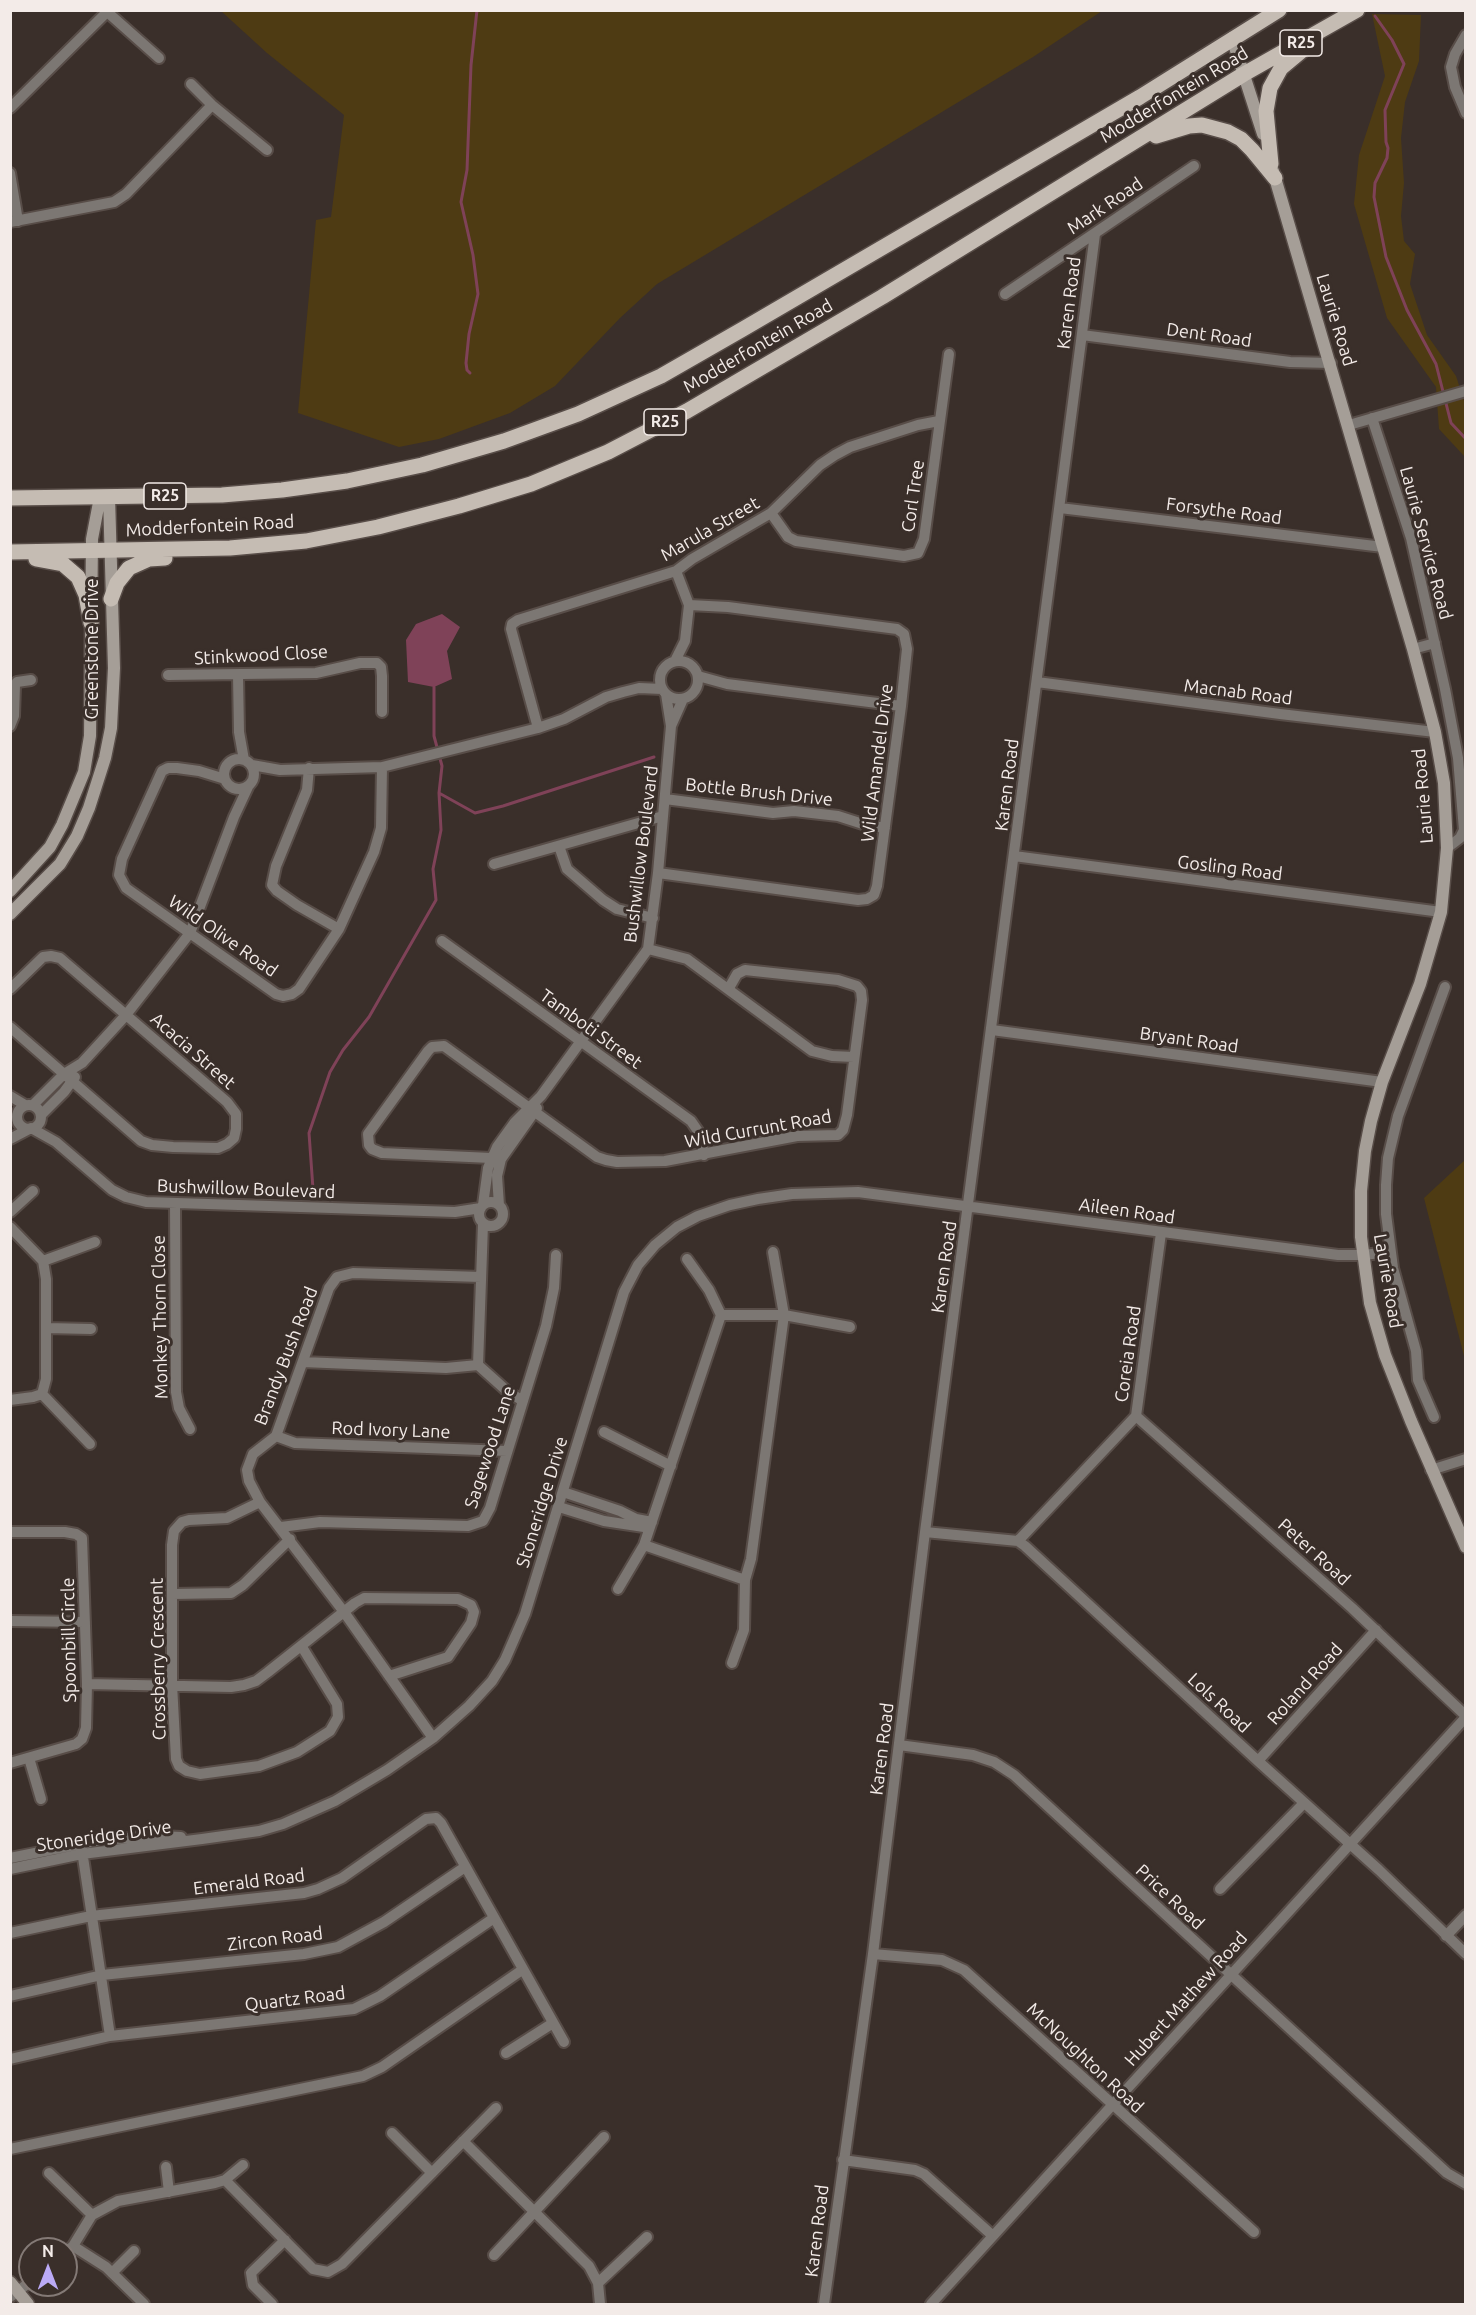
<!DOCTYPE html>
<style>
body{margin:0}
#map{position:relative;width:1476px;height:2315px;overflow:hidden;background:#3a2f2a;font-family:Ubuntu,sans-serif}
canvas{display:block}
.frame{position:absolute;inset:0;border:12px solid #f3ebe8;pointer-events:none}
.north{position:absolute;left:18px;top:2237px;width:60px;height:60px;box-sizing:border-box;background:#3a2f2a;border:2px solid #847a76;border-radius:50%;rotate:0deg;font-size:16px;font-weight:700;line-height:24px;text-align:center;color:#f3ebe8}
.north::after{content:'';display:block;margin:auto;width:21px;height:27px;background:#bbaaf6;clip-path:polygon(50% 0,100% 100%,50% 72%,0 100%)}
</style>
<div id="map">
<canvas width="1476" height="2315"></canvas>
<div class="frame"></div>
<div class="north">N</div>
</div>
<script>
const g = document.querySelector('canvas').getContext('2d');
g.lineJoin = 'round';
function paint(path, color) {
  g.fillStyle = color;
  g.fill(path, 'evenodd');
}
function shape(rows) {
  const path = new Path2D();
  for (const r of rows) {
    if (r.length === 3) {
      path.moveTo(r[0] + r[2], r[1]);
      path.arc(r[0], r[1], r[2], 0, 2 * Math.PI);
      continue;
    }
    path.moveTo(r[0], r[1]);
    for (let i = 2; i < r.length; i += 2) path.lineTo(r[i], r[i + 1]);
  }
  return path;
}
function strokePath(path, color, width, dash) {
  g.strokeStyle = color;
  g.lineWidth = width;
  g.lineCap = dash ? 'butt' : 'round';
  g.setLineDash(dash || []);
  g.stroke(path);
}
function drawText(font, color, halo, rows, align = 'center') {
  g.font = font + ' Ubuntu,sans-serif';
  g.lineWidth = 6;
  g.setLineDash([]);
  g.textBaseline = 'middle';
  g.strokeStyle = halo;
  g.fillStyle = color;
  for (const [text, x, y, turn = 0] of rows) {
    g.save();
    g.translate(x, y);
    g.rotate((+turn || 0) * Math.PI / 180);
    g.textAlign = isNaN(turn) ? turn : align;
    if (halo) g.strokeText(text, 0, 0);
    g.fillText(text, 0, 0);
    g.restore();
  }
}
paint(shape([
 [221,11,1102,11,1033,57,657,284,620,318,555,386,510,413,439,439,399,447,298,413,316,220,331,217,344,115,267,53],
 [1372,14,1421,15,1419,61,1405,102,1401,138,1404,183,1401,216,1404,241,1415,254,1410,284,1427,335,1456,376,1465,404,1465,457,1439,429,1436,387,1387,318,1354,204,1359,155,1385,76],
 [1465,1160,1465,1360,1424,1198]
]), '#4e3b13');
paint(shape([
 [442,614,460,627,447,651,452,679,434,687,408,682,406,640,416,624]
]), '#7f4258');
strokePath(shape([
 [1375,16,1392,40,1404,64,1385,110,1386,142,1388,148,1387,158,1375,183,1374,197,1386,257,1407,310,1436,364,1451,423,1466,439],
 [470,373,467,370,466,363,469,334,478,294,473,255,461,202,467,170,471,65,477,10],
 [439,793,475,813,503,806,654,757],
 [313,1189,309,1133,330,1072,343,1050,369,1017,436,900,433,869,441,830,439,793,442,766,434,736,434,687]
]), '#7f4258', 3);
const minor = shape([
 [105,10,159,58],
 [1466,35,1455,54,1451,67,1455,87,1466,113],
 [191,84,212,105,267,150],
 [10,108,107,12],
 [10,173,18,221],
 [10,222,114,202,126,194,212,105],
 [1005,294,1194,166],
 [1082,335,1290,362,1331,363],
 [1372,418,1411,538,1445,689,1458,758,1464,830,1460,838,1447,848],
 [1349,425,1466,391],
 [1060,508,1383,547],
 [771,513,788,537,796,541,904,556,918,553,924,539,949,354],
 [1413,649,1435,643],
 [675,661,685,641,689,605,676,571],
 [679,680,19],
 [168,675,316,673,360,663,377,663,381,667,382,676,382,712],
 [238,675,239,732,244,760],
 [698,676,727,684,901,706],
 [1037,682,1280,714,1435,732],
 [10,726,14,716,15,685,17,682,31,680],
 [671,726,683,699],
 [538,728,511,629,512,624,518,620,676,571,692,559,771,513,820,465,835,455,850,447,918,425,939,421],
 [239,774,15],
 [252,765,280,770,382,767,538,728,564,719,606,697,623,692,639,688,662,689],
 [309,768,307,790,276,866,272,885,277,891,297,905,339,929],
 [225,779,199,771,177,768,168,768,162,771,122,859,119,875,126,888,276,994,283,996,292,994,299,989,339,929,374,852,381,828,382,767],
 [665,799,773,813,794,811,838,816,866,825,885,828],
 [559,846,567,869,603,900,617,909,653,918],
 [1014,856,1441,912],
 [494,864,663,816],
 [658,873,858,900,867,899,874,895,877,886,901,706,907,649,904,634,897,629,728,607,689,605],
 [442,941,691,1121,700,1134,704,1155],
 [648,949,687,959,812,1051,832,1056,854,1057],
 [10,989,43,957,51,956,60,958,227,1102,236,1114,236,1129,234,1138,227,1144,218,1148,173,1147,152,1145,141,1141,10,1027],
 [992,1030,1382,1082],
 [10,1096,25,1105],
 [29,1117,12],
 [33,1105,64,1074,82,1063,126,1015,190,933,234,817,248,787],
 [41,1115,64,1092,75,1077],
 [31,1128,56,1142,112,1190,126,1197,146,1202,455,1212,481,1208],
 [10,1139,29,1129],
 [500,1160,491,1158,382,1153,372,1149,369,1145,368,1134,428,1051,432,1047,444,1046,597,1157,606,1160,617,1162,665,1161,797,1136,838,1135,843,1130,847,1115,862,1000,861,991,857,986,838,980,745,970,737,974,729,988],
 [491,1214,12],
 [175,1203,176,1392,179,1408,190,1429],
 [483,1205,488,1168,497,1147,515,1122,541,1096,648,949,658,873,671,726,666,694],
 [499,1205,497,1176,501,1159,537,1108],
 [10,1212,33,1191],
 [483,1224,478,1365,507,1391,523,1401],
 [10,1227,43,1261,46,1279,46,1379,42,1394,33,1397,10,1400],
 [43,1261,95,1242],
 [721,1315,784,1315,850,1327],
 [46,1328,91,1329],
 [303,1362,446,1368,478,1365],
 [42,1394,90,1444],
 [1136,1416,1352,1608,1466,1716],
 [1434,1417,1418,1380,1416,1351,1393,1268,1386,1214,1386,1185,1388,1158,1398,1116,1445,987],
 [604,1432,671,1466],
 [276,1436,295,1443,507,1451],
 [1431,1470,1466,1459],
 [563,1492,620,1511,636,1519,652,1522],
 [260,1502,227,1518,189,1520,182,1522,174,1531,172,1545,172,1684,176,1759,179,1766,187,1771,200,1774,259,1766,297,1752,330,1731,338,1717,337,1704,302,1647],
 [559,1507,604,1521,644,1527],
 [281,1527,320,1522,468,1526,483,1521,490,1508,546,1326,554,1288,556,1255],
 [10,1532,65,1532,76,1534,82,1538,87,1684,86,1728,82,1739,76,1744,10,1763],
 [925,1532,1018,1541,1025,1546,1258,1761,1379,1870,1466,1954],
 [1018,1541,1136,1416,1161,1233],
 [644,1545,745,1580],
 [618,1589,644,1545,721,1315,709,1290,687,1259],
 [173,1594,231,1593,243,1585,290,1539],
 [10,1621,85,1622],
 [732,1663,744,1630,745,1580,751,1559,784,1315,773,1252],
 [87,1684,231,1687,244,1685,256,1681,268,1672,355,1603,364,1598,458,1599,471,1605,474,1612,471,1623,448,1657,389,1676],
 [433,1738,344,1612,260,1502,249,1481,247,1470,253,1454,276,1436,329,1288,337,1277,353,1273,481,1277],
 [899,1745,973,1755,994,1762,1014,1775,1447,2173,1466,2184],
 [29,1758,41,1799],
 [1258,1761,1376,1630],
 [81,1844,110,2036],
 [10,1858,100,1840,161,1836,181,1837],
 [10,1869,82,1854,202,1839,259,1831,283,1824,335,1801,387,1770,433,1738,469,1706,492,1681,505,1660,525,1614,624,1292,638,1265,655,1245,677,1227,698,1216,730,1205,758,1199,792,1194,858,1192,1338,1255,1363,1255,1390,1252],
 [1220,1889,1304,1803],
 [10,1933,91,1916,304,1893,318,1889,342,1878,426,1819,436,1818,441,1823,564,2042],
 [1446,1936,1466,1915],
 [873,1954,942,1960,964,1970,1254,2232],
 [10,1996,102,1975,304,1954,338,1947,384,1922,465,1867],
 [506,2053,553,2023],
 [10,2059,110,2036,354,2009,380,1996,494,1918],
 [392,2133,432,2173],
 [463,2141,589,2266,598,2283,600,2304],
 [10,2149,363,2076,382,2067,522,1970],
 [843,2160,915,2170,924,2174,993,2236],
 [166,2167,169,2192],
 [49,2173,92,2215,118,2201,215,2183,225,2180,243,2165],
 [225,2180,313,2269,328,2272,342,2264,496,2108],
 [73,2246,106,2267,144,2304],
 [66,2252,73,2246,92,2215],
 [494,2255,604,2137],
 [112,2273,134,2251],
 [598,2283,647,2237],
 [10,2297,30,2282],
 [272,2304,253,2285,251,2273,285,2240],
 [824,2304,873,1954,925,1532,1095,234],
 [931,2304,1466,1717]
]);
const secondary = shape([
 [1232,38,1263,134],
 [1273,171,1413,649,1435,732,1444,783,1447,848,1441,912,1420,984,1382,1082,1371,1121,1365,1151,1361,1191,1361,1237,1370,1303,1385,1355,1411,1421,1466,1547],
 [10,891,50,847,62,825,84,772,90,736,92,539,100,497],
 [10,914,60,864,77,836,89,808,105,758,111,728,114,668,109,497],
 [10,2282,28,2304]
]);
const primary = shape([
 [1156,136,1189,126,1202,125,1228,132,1241,139,1252,150,1275,178],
 [1271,164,1266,111,1270,88,1281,68,1305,48],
 [10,498,222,495,282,490,347,481,422,465,504,441,578,414,661,376,743,329,1140,97,1279,10],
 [10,552,230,548,306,541,378,527,459,506,531,484,608,452,687,411,882,297,1244,74,1357,10],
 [36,559,63,564,78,577,86,595,91,623],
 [111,599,117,583,129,568,149,559,165,558]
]);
strokePath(minor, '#584d48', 14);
strokePath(secondary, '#584d48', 15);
strokePath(primary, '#584d48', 18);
strokePath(minor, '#7c7773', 10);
strokePath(secondary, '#a59e97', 12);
strokePath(primary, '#c5bcb3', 15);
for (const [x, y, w] of [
 [1301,43,42],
 [665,422,42],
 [165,496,42]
]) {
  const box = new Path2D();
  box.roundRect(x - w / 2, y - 13, w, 26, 4.5);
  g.fillStyle = '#3a2f2a';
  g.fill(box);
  strokePath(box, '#f3ebe8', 1.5);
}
drawText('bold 16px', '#f3ebe8', null, [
 ["R25",1301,43],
 ["R25",665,422],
 ["R25",165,496]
]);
drawText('18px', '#f3ebe8', '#3a2f2a', [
 ["Modderfontein Road",1174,95,-31],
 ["Mark Road",1105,206,-34],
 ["Karen Road",1069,303,-83],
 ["Laurie Road",1336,320,73],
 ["Dent Road",1209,335,8],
 ["Modderfontein Road",758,346,-30],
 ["Corl Tree",913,496,-82],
 ["Forsythe Road",1224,511,7],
 ["Modderfontein Road",210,526,-3],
 ["Marula Street",710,529,-30],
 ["Laurie Service Road",1426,543,75],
 ["Greenstone Drive",92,649,-90],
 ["Stinkwood Close",261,655,-3],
 ["Macnab Road",1238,692,7],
 ["Wild Amandel Drive",877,763,-83],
 ["Karen Road",1007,785,-83],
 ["Bottle Brush Drive",759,792,6],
 ["Laurie Road",1423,796,-95],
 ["Bushwillow Boulevard",641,854,-83],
 ["Gosling Road",1230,868,7],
 ["Wild Olive Road",223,936,35],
 ["Tamboti Street",591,1029,36],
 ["Bryant Road",1189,1040,8],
 ["Acacia Street",193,1051,41],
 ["Wild Currunt Road",758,1129,-10],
 ["Bushwillow Boulevard",246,1189,2],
 ["Aileen Road",1127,1211,8],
 ["Karen Road",944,1267,-82],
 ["Laurie Road",1388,1281,80],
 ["Monkey Thorn Close",160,1317,-91],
 ["Coreia Road",1128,1354,-82],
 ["Brandy Bush Road",286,1356,-69],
 ["Rod Ivory Lane",391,1430,2],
 ["Sagewood Lane",490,1447,-72],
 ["Stoneridge Drive",542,1502,-73],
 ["Peter Road",1314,1552,42],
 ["Spoonbill Circle",69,1640,-91],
 ["Crossberry Crescent",158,1659,-91],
 ["Roland Road",1305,1684,-48],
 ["Lols Road",1219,1703,43],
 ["Karen Road",882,1749,-83],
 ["Stoneridge Drive",104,1836,-8],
 ["Emerald Road",249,1882,-7],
 ["Price Road",1170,1897,43],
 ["Zircon Road",275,1939,-7],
 ["Quartz Road",295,1999,-7],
 ["Hubert Mathew Road",1186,1999,-48],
 ["McNoughton Road",1085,2058,43],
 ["Karen Road",817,2231,-83]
]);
</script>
